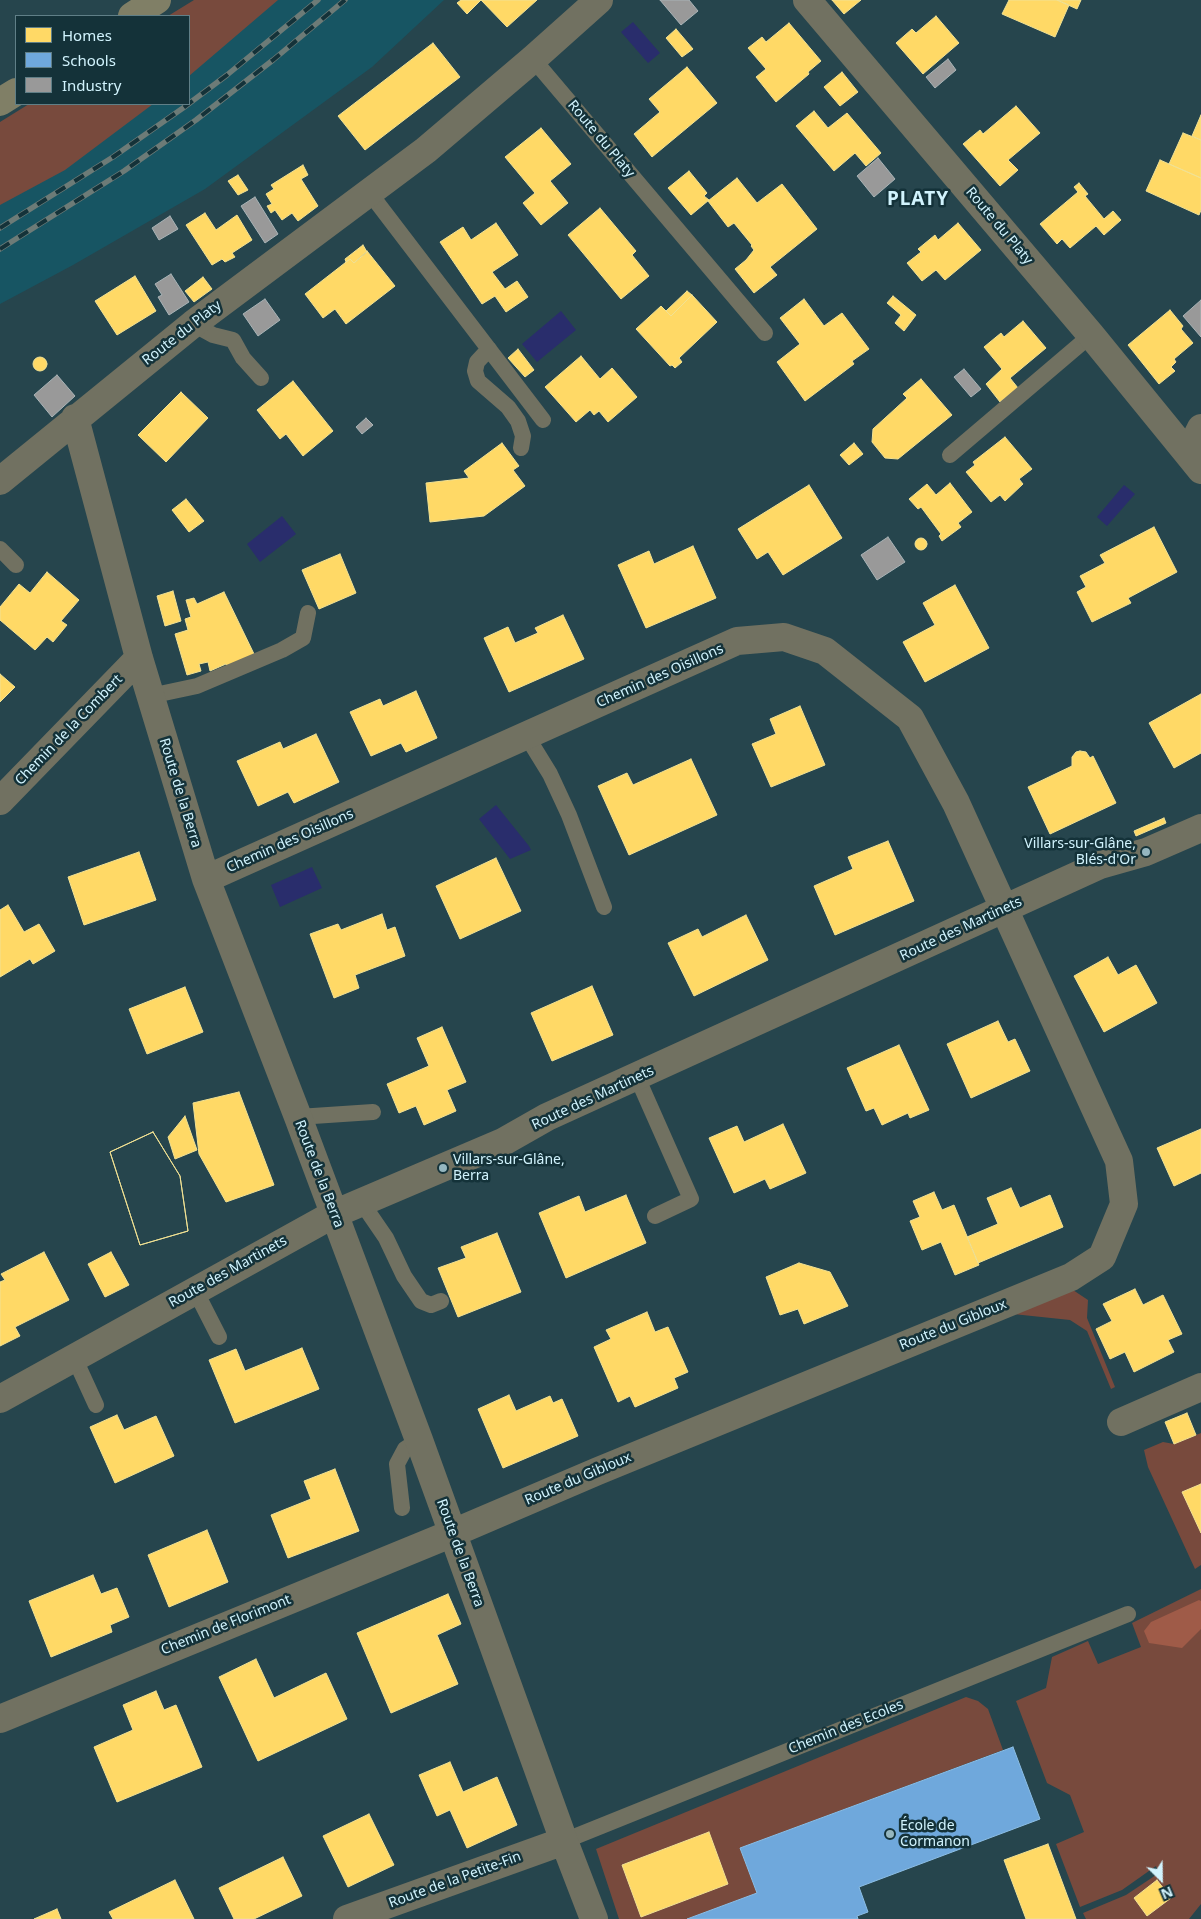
<!DOCTYPE html>
<meta charset="utf-8">
<style>
body{margin:0}
#map{position:relative;width:1201px;height:1919px;overflow:hidden;background:#26454d;font-family:"Noto Sans",sans-serif}
canvas{display:block}
.legend{position:absolute;left:15px;top:15px;width:175px;height:90px;box-sizing:border-box;background:#143239;border:1px solid #607f87;margin:0;padding:6px 9px;list-style:none;font-size:15px;color:#d1f3fd}
.legend li{display:flex;align-items:center;gap:10px;height:25px}
.legend b{width:25px;border:1px solid #607f87}
.north{position:absolute;left:1136px;top:1854px;width:50px;height:50px;-webkit-text-stroke:4px #143239;paint-order:stroke;rotate:157deg;font-size:14px;font-weight:700;line-height:20px;text-align:center;color:#d1f3fd}
.north::after{content:'';display:block;margin:auto;width:18px;height:22px;background:#d1f3fd;clip-path:polygon(50% 0,100% 100%,50% 72%,0 100%)}
</style>
<div id="map">
<canvas width="1201" height="1919"></canvas>
<ul class="legend">
<li><b style="height:14px;background:#ffd966"></b>Homes</li>
<li><b style="height:14px;background:#6fa8dc"></b>Schools</li>
<li><b style="height:14px;background:#999"></b>Industry</li>
</ul>
<div class="north">N</div>
</div>
<script>
const g = document.querySelector('canvas').getContext('2d');
g.lineJoin = 'round';
function paint(path, color) {
  g.fillStyle = color;
  g.fill(path, 'evenodd');
}
function shape(rows) {
  const path = new Path2D();
  for (const r of rows) {
    if (r.length === 3) {
      path.moveTo(r[0] + r[2], r[1]);
      path.arc(r[0], r[1], r[2], 0, 2 * Math.PI);
      continue;
    }
    path.moveTo(r[0], r[1]);
    for (let i = 2; i < r.length; i += 2) path.lineTo(r[i], r[i + 1]);
  }
  return path;
}
function strokePath(path, color, width, dash) {
  g.strokeStyle = color;
  g.lineWidth = width;
  g.lineCap = dash ? 'butt' : 'round';
  g.setLineDash(dash || []);
  g.stroke(path);
}
function drawText(font, color, halo, rows, align = 'center') {
  g.font = font + ' "Noto Sans",sans-serif';
  g.lineWidth = 5;
  g.setLineDash([]);
  g.textBaseline = 'middle';
  g.strokeStyle = halo;
  g.fillStyle = color;
  for (const [text, x, y, turn = 0] of rows) {
    g.save();
    g.translate(x, y);
    g.rotate((+turn || 0) * Math.PI / 180);
    g.textAlign = isNaN(turn) ? turn : align;
    if (halo) g.strokeText(text, 0, 0);
    g.fillText(text, 0, 0);
    g.restore();
  }
}
paint(shape([
 [221,0,444,0,372,67,205,189,73,265,0,304,0,141,59,104,189,104,189,21]
]), '#175563');
paint(shape([
 [194,0,278,0,189,76,189,16,168,16],
 [29,104,153,104,65,170,0,205,0,122],
 [1073,1290,1088,1300,1087,1318,1115,1387,1111,1389,1087,1331,1070,1320,1013,1314],
 [1201,1433,1201,1565,1195,1569,1148,1467,1144,1450,1163,1442,1174,1444],
 [1201,1589,1201,1904,1189,1919,1086,1919,1083,1913,1126,1895,1159,1873,1156,1866,1122,1890,1080,1907,1056,1844,1084,1832,1070,1795,1047,1783,1016,1701,1046,1688,1052,1657,1088,1641,1098,1664,1141,1647,1132,1623],
 [966,1697,978,1701,988,1709,1003,1750,740,1848,757,1893,687,1919,619,1919,596,1849]
]), '#784a3d');
paint(shape([
 [1199,1600,1201,1601,1201,1629,1182,1648,1149,1643,1144,1631,1151,1622]
]), '#9f5b48');
paint(shape([
 [633,22,660,53,648,63,621,32],
 [561,311,576,330,537,362,522,344],
 [1124,485,1135,494,1107,526,1097,517],
 [282,516,296,534,260,562,247,544],
 [496,805,529,846,531,850,510,859,479,819],
 [312,867,322,888,280,907,271,885]
]), '#292d6c');
const homes = shape([
 [461,0,537,0,507,27,481,0,467,14,457,3,461,0],
 [832,0,861,0,844,14,832,0],
 [1009,0,1057,0,1069,5,1055,37,1002,14,1009,0],
 [1057,0,1081,0,1077,9,1057,0],
 [936,16,959,43,923,74,896,43,912,29,916,33,936,16],
 [789,23,821,61,808,72,809,74,776,102,756,77,766,69,748,48,762,37,766,42,789,23],
 [676,29,693,49,682,57,666,38,676,29],
 [433,43,460,77,365,150,338,116,433,43],
 [687,67,717,103,652,157,634,134,660,112,649,99,687,67],
 [842,72,858,92,840,106,824,87,842,72],
 [1016,106,1040,133,1008,160,1018,170,1000,186,963,144,980,130,983,134,1016,106],
 [814,111,828,128,847,113,881,153,866,166,855,153,834,171,796,126,814,111],
 [1201,115,1201,140,1192,136,1201,115],
 [541,128,571,164,550,181,568,203,541,225,523,203,535,193,505,157,541,128],
 [1183,133,1201,140,1201,178,1169,164,1183,133],
 [1160,160,1201,178,1201,210,1199,215,1146,191,1160,160],
 [303,165,308,175,301,179,318,206,298,221,292,213,282,220,275,210,271,213,267,206,272,204,266,194,274,189,271,185,303,165],
 [689,171,707,193,704,196,709,200,691,215,668,188,689,171],
 [238,175,248,190,238,195,228,181,238,175],
 [737,178,757,203,782,184,817,229,770,267,777,275,754,293,735,269,746,260,754,250,751,246,752,245,734,223,728,227,708,201,737,178],
 [1079,183,1088,194,1085,196,1104,219,1113,211,1121,220,1104,235,1096,226,1070,248,1062,239,1057,244,1040,224,1078,192,1074,187,1079,183],
 [600,208,636,251,632,255,649,276,621,299,568,235,600,208],
 [205,213,216,230,237,215,252,240,232,253,235,257,225,262,222,259,212,265,186,225,205,213],
 [496,223,518,255,492,272,505,289,517,281,528,297,506,312,495,296,482,304,440,242,463,227,471,240,496,223],
 [958,223,981,250,945,280,936,270,922,281,907,263,921,252,918,249,935,235,938,240,958,223],
 [363,245,367,252,354,263,350,259,346,262,345,259,363,245],
 [367,251,395,286,346,324,335,309,323,318,305,294,350,259,354,263,367,251],
 [135,276,156,311,117,335,95,301,135,276],
 [203,277,212,289,194,302,185,291,203,277],
 [687,291,692,295,671,316,666,311,687,291],
 [692,295,717,322,679,358,682,362,675,368,672,365,670,366,636,329,661,306,671,316,692,295],
 [893,296,916,315,904,331,895,323,901,315,887,303,893,296],
 [804,299,824,326,842,313,869,349,852,361,854,364,805,401,777,362,800,344,780,318,804,299],
 [1170,310,1183,326,1181,329,1193,343,1174,359,1176,362,1171,367,1175,371,1159,384,1128,345,1170,310],
 [1023,321,1046,348,1010,378,1018,388,1000,402,986,384,1002,369,984,347,1001,333,1004,337,1023,321],
 [518,349,534,370,525,377,508,358,518,349],
 [581,356,600,379,612,368,637,397,608,422,599,411,594,415,590,410,576,422,545,387,581,356],
 [40,364,7],
 [921,379,952,415,898,459,885,458,872,442,873,429,907,398,903,394,921,379],
 [293,381,333,431,303,456,286,434,280,439,257,410,293,381],
 [181,392,208,418,166,462,138,435,181,392],
 [1005,437,1032,469,1019,479,1023,484,1005,501,1000,495,991,502,966,472,975,465,973,462,1005,437],
 [502,443,519,466,513,470,525,486,484,516,430,522,426,483,469,478,464,471,502,443],
 [854,443,863,454,849,465,840,455,854,443],
 [950,483,972,512,958,523,961,527,942,541,939,536,941,534,921,507,918,509,909,499,927,484,936,495,950,483],
 [809,485,842,538,783,575,768,552,757,559,738,529,809,485],
 [186,499,204,521,189,532,172,510,186,499],
 [1154,527,1177,572,1128,598,1131,603,1092,622,1077,592,1086,587,1080,576,1105,563,1100,555,1154,527],
 [921,544,6],
 [693,546,716,598,646,628,618,565,649,551,654,564,693,546],
 [340,554,356,593,319,609,302,570,340,554],
 [47,572,79,600,61,621,67,625,53,642,47,637,35,650,0,620,0,607,19,584,30,593,47,572],
 [955,585,989,648,925,682,903,642,935,625,923,603,955,585],
 [173,591,181,621,165,626,157,596,173,591],
 [224,592,255,656,228,668,226,664,210,671,208,662,199,664,201,671,187,675,175,634,188,630,185,619,191,617,186,600,194,598,197,604,224,592],
 [563,615,584,659,509,692,484,638,508,627,515,643,538,633,535,628,563,615],
 [0,674,15,687,0,702,0,674],
 [416,691,437,738,406,752,401,743,371,756,350,712,380,699,383,706,416,691],
 [1201,694,1201,753,1174,768,1149,723,1201,694],
 [800,706,825,765,771,787,752,744,776,734,770,719,800,706],
 [316,734,339,782,294,803,288,792,258,806,237,761,280,742,283,749,316,734],
 [1080,751,1086,752,1090,758,1093,756,1116,803,1050,834,1028,787,1072,766,1072,757,1076,752,1080,751],
 [691,759,717,815,629,855,598,786,627,773,633,785,691,759],
 [1164,818,1166,823,1136,836,1134,831,1164,818],
 [888,841,914,901,835,935,814,886,853,869,848,857,888,841],
 [139,852,156,900,84,925,68,877,139,852],
 [496,858,521,911,460,939,436,886,496,858],
 [8,905,24,932,39,924,55,951,33,964,30,959,0,977,0,910,8,905],
 [382,914,387,930,395,927,405,956,355,975,359,988,334,998,310,934,338,924,341,930,382,914],
 [746,915,768,960,694,996,668,943,698,929,702,937,746,915],
 [1108,957,1118,975,1136,965,1157,1003,1104,1032,1074,976,1108,957],
 [592,986,613,1035,552,1061,531,1013,592,986],
 [185,987,203,1032,147,1054,129,1009,185,987],
 [998,1021,1008,1042,1015,1039,1030,1071,971,1098,947,1044,998,1021],
 [442,1027,466,1082,447,1090,456,1111,424,1125,416,1106,399,1113,387,1084,429,1066,417,1038,442,1027],
 [899,1045,929,1110,910,1118,908,1113,882,1125,874,1108,866,1111,847,1068,899,1045],
 [239,1092,274,1185,226,1202,199,1154,193,1103,239,1092],
 [185,1116,197,1150,175,1159,168,1137,185,1116],
 [783,1124,806,1173,770,1189,765,1179,734,1193,709,1138,737,1126,744,1142,783,1124],
 [1201,1129,1201,1173,1174,1186,1157,1148,1201,1129],
 [153,1132,180,1176,188,1231,140,1245,110,1152,153,1132],
 [153,1132,180,1176,188,1231,140,1245,110,1152,153,1132],
 [1011,1188,1020,1208,1050,1195,1063,1227,978,1263,967,1237,998,1224,987,1198,1011,1188],
 [934,1192,942,1210,954,1205,979,1265,955,1275,941,1242,922,1250,910,1221,920,1217,913,1201,934,1192],
 [626,1195,646,1243,566,1278,539,1213,579,1196,585,1212,626,1195],
 [497,1233,521,1292,458,1317,438,1268,466,1258,461,1247,497,1233],
 [44,1252,69,1300,15,1327,20,1336,0,1346,0,1282,5,1280,1,1274,44,1252],
 [111,1252,129,1285,105,1297,88,1264,111,1252],
 [799,1263,830,1272,848,1306,804,1324,798,1309,780,1315,766,1277,799,1263],
 [1135,1289,1143,1305,1163,1295,1182,1334,1168,1340,1174,1352,1134,1372,1125,1352,1110,1359,1096,1329,1112,1321,1103,1304,1135,1289],
 [647,1312,655,1332,668,1327,688,1372,674,1378,678,1388,635,1407,630,1396,618,1402,594,1347,611,1339,606,1330,647,1312],
 [302,1348,319,1389,235,1423,209,1360,236,1349,245,1371,302,1348],
 [509,1395,516,1411,550,1396,553,1403,562,1399,578,1436,503,1468,478,1409,509,1395],
 [1187,1413,1196,1435,1174,1444,1165,1422,1187,1413],
 [117,1415,124,1430,156,1416,174,1456,115,1483,90,1427,117,1415],
 [335,1469,359,1531,288,1558,271,1515,311,1499,304,1481,335,1469],
 [1201,1484,1201,1533,1182,1492,1201,1484],
 [207,1530,228,1582,169,1607,148,1555,207,1530],
 [93,1575,101,1594,117,1588,129,1617,110,1625,112,1632,51,1657,29,1601,93,1575],
 [448,1594,461,1624,437,1635,458,1684,391,1713,357,1633,448,1594],
 [256,1659,274,1698,326,1673,347,1719,258,1761,219,1677,256,1659],
 [156,1691,164,1710,176,1705,202,1767,117,1802,94,1747,133,1730,123,1705,156,1691],
 [450,1762,463,1792,497,1777,517,1825,467,1848,450,1810,437,1816,419,1775,450,1762],
 [369,1814,394,1865,348,1887,323,1836,369,1814],
 [709,1832,728,1884,641,1917,622,1865,709,1832],
 [1048,1844,1076,1919,1026,1919,1004,1860,1048,1844],
 [283,1857,302,1896,254,1919,234,1919,219,1888,283,1857],
 [175,1880,194,1919,113,1919,109,1912,175,1880],
 [1157,1880,1171,1898,1147,1916,1134,1898,1157,1880],
 [57,1909,61,1919,34,1919,57,1909]
]);
paint(homes, '#ffd966');
strokePath(homes, '#f1e193', 1);
const schools = shape([
 [1013,1747,1040,1819,859,1887,868,1912,857,1916,858,1919,687,1919,757,1893,740,1848,1013,1747]
]);
paint(schools, '#6fa8dc');
strokePath(schools, '#8cbee6', 1);
const industry = shape([
 [660,0,689,0,698,11,681,25,660,0],
 [948,59,956,70,935,88,926,77,948,59],
 [878,158,895,179,874,197,857,176,878,158],
 [255,197,278,234,265,243,241,206,255,197],
 [170,216,178,229,159,240,152,228,170,216],
 [171,274,189,302,169,315,158,297,162,295,155,284,171,274],
 [265,299,280,320,258,336,243,314,265,299],
 [1201,300,1201,337,1183,316,1201,300],
 [964,369,981,389,971,397,954,377,964,369],
 [57,375,75,396,52,417,34,395,57,375],
 [366,418,373,425,362,434,356,427,366,418],
 [888,537,905,562,877,580,861,555,888,537]
]);
paint(industry, '#999');
strokePath(industry, '#aab4b7', 1);
strokePath(shape([
 [533,59,765,333],
 [369,192,543,420],
 [193,324,213,335,233,340,243,358,261,378],
 [489,349,477,362,475,371,478,381,508,407,518,421,523,436,521,448],
 [950,455,1091,335],
 [0,549,16,565],
 [150,696,197,686,282,650,303,638,308,613],
 [526,735,550,774,569,815,604,907],
 [637,1077,691,1199,655,1216],
 [298,1117,373,1112],
 [362,1203,386,1238,404,1276,421,1301,431,1305,441,1301],
 [195,1290,219,1337],
 [74,1357,96,1405],
 [402,1508,397,1464,405,1449,419,1440],
 [564,1841,1128,1614]
]), '#717161', 16);
strokePath(shape([
 [807,0,1091,335,1188,454],
 [75,418,139,658,206,879,298,1117,419,1440,564,1841,594,1919],
 [1201,428,1188,454,1201,470],
 [0,481,193,324,426,150,533,59,599,0],
 [0,801,139,658],
 [0,1399,334,1214,503,1142,547,1117,1100,865,1146,852,1201,828],
 [1121,1422,1201,1387],
 [0,1719,453,1533,598,1471,1071,1277,1102,1257,1124,1204,1119,1161,956,803,910,718,825,651,784,637,737,641,206,879],
 [347,1919,564,1841]
]), '#717161', 28);
strokePath(shape([
 [132,16,157,0],
 [0,102,16,92]
]), '#807f66', 28);
const rail = shape([
 [0,228,113,157,183,108,227,75,318,0],
 [0,249,124,171,196,120,273,60,345,0]
]);
strokePath(rail, '#6d7b77', 5.5);
strokePath(rail, '#143239', 4, [11]);
for (const [x, y, r, color] of [
 [1146,852,5,"#95b6bf"],
 [443,1168,5,"#95b6bf"],
 [890,1834,5,"#95b6bf"]
]) {
  const dot = new Path2D();
  dot.arc(x, y, r, 0, 2 * Math.PI);
  g.fillStyle = color;
  g.fill(dot);
  strokePath(dot, '#143239', 2);
}
drawText('14px', '#d1f3fd', '#143239', [
 ["Route du Platy",601,139,50],
 ["Route du Platy",999,226,50],
 ["Route du Platy",182,333,-38],
 ["Chemin des Oisillons",660,676,-24],
 ["Chemin de la Combert",69,730,-46],
 ["Route de la Berra",180,793,73],
 ["Chemin des Oisillons",290,841,-24],
 ["Route des Martinets",961,929,-25],
 ["Route des Martinets",593,1098,-25],
 ["Route de la Berra",319,1174,69],
 ["Route des Martinets",228,1272,-29],
 ["Route du Gibloux",953,1325,-22],
 ["Route du Gibloux",578,1479,-23],
 ["Route de la Berra",460,1553,70],
 ["Chemin de Florimont",226,1625,-22],
 ["Chemin des Ecoles",846,1727,-22],
 ["Route de la Petite-Fin",455,1880,-20]
]);
drawText('14px', '#d1f3fd', '#143239', [
 ["Villars-sur-Glâne,",1136,844,"right"],
 ["Blés-d'Or",1136,860,"right"],
 ["Villars-sur-Glâne,",453,1160],
 ["Berra",453,1176],
 ["École de",900,1826],
 ["Cormanon",900,1842]
], 'left');
g.letterSpacing = '1px';
drawText('bold 19px', '#d1f3fd', '#143239', [
 ["PLATY",918,200]
]);
g.letterSpacing = '0px';
</script>
